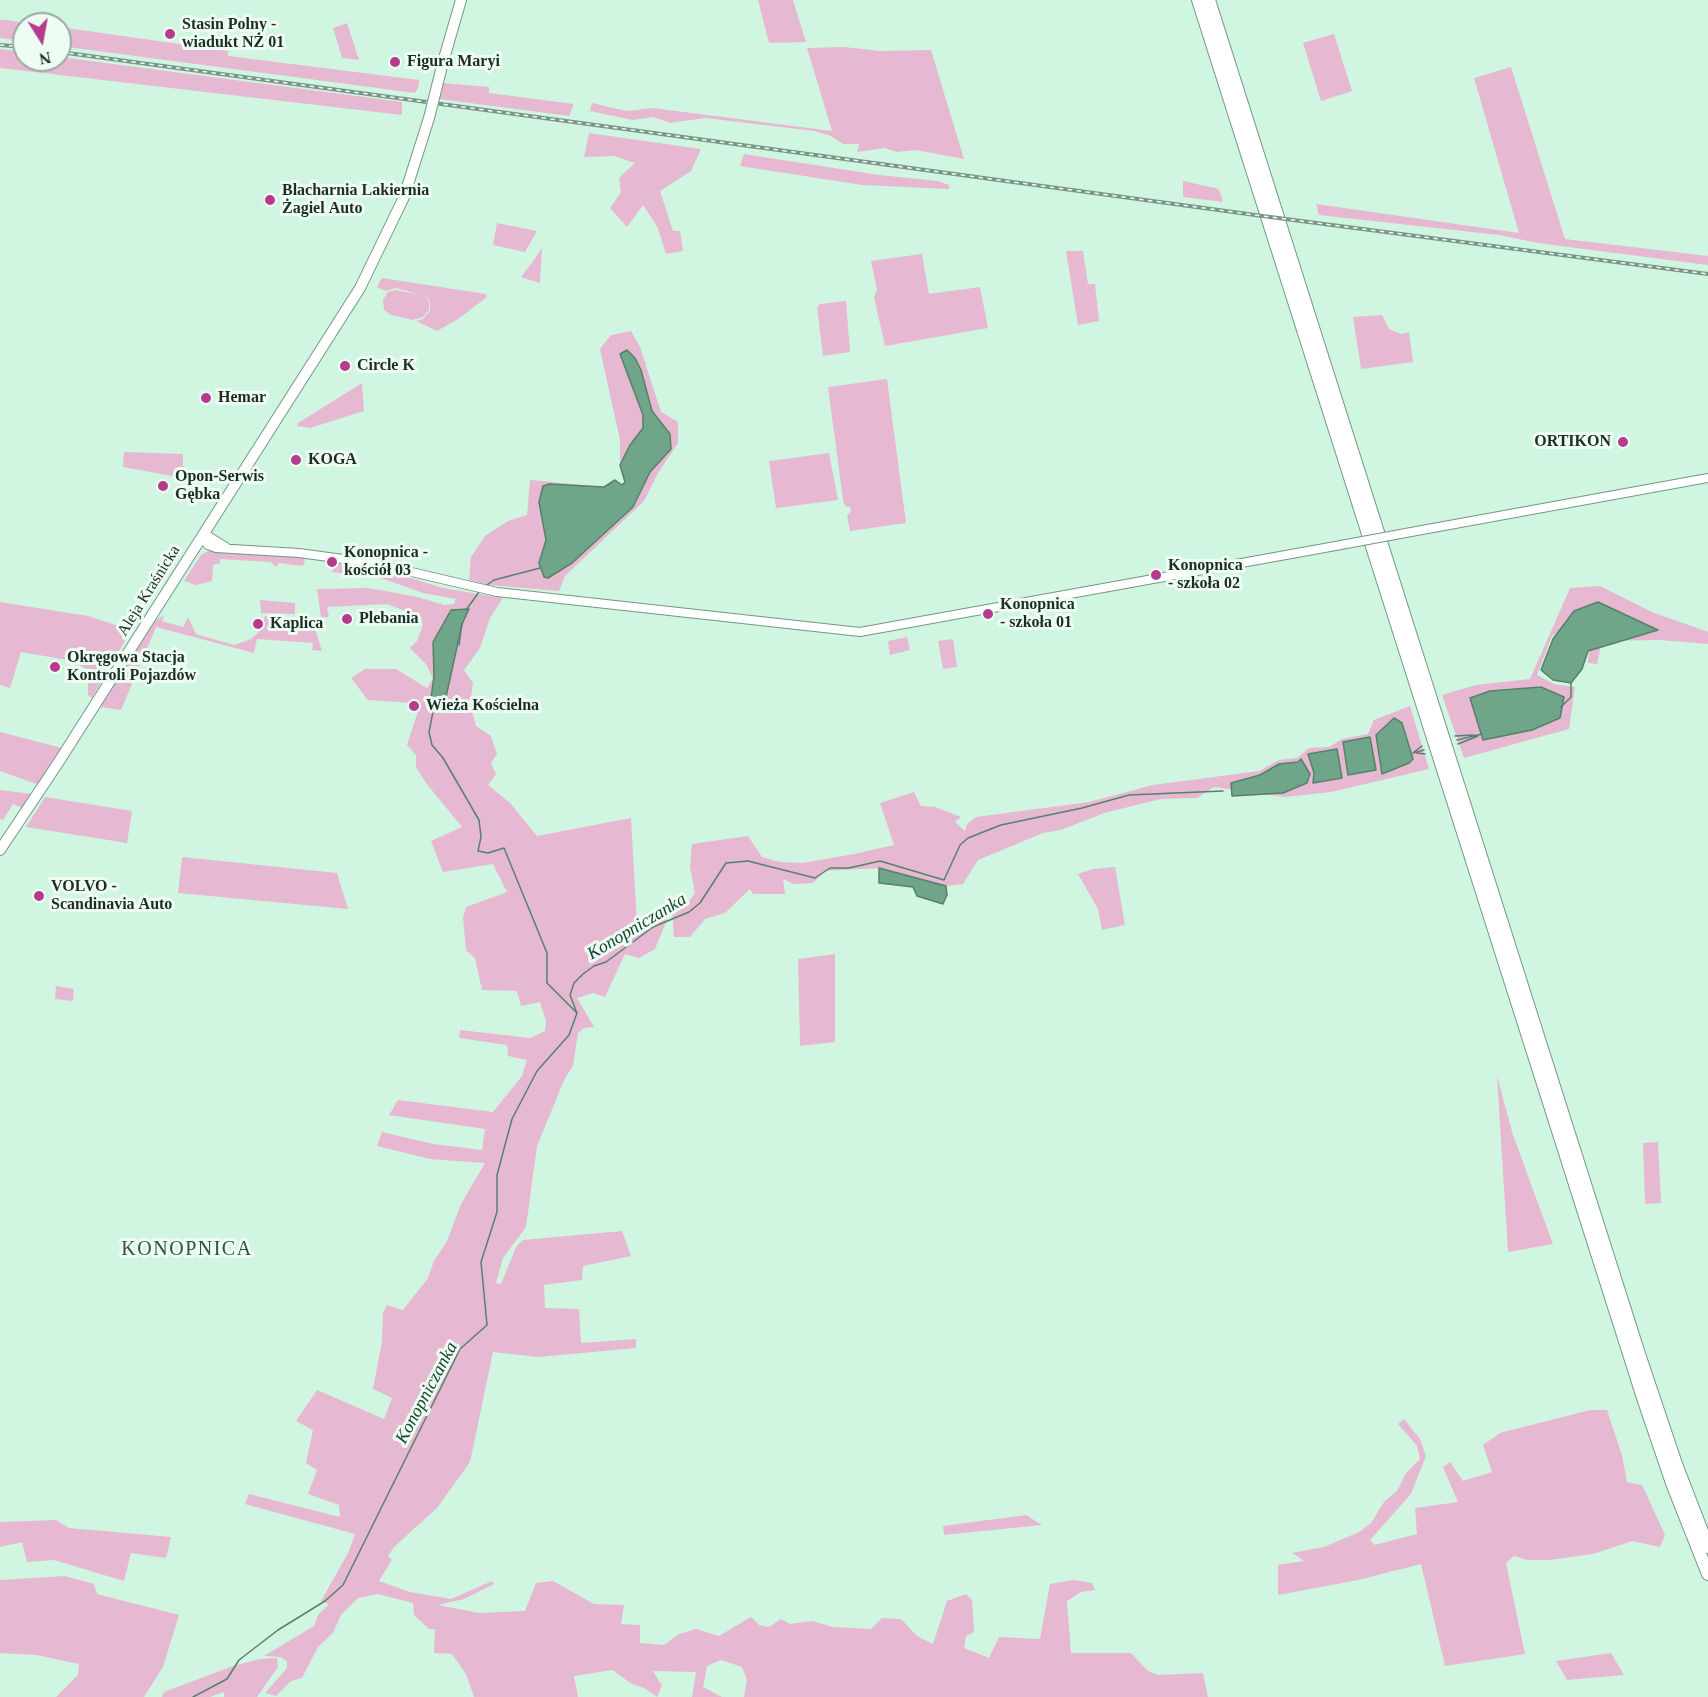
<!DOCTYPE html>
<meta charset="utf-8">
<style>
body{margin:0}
#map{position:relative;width:1708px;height:1697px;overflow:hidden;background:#d0f6e1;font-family:Georgia,serif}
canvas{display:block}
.north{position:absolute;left:12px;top:12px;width:60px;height:60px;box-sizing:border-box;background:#eefdf4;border:2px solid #9aa9a1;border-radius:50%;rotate:169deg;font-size:16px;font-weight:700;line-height:24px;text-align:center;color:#1d2c24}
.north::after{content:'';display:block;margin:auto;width:21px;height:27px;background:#b73b8d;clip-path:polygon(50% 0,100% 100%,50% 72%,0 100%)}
</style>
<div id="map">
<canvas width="1708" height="1697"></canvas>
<div class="north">N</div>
</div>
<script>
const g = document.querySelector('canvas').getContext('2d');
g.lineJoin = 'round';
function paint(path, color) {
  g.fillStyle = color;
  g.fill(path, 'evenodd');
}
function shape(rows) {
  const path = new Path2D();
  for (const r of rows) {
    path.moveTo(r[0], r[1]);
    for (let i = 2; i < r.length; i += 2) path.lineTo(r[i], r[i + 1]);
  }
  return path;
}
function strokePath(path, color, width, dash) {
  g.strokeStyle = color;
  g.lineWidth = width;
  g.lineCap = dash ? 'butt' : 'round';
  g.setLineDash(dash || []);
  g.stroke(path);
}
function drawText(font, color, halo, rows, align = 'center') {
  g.font = font + ' Georgia,serif';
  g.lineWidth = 6;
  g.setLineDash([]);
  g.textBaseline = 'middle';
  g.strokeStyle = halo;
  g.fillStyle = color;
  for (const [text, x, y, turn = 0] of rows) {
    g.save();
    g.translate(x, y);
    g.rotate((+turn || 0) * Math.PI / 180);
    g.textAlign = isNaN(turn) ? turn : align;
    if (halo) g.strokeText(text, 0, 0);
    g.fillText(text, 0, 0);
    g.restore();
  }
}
paint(shape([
 [758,0,793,0,806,42,769,43],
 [0,20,5,20,34,24,24,24,24,41,0,38],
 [347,23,359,60,342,58,333,28],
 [60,27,228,51,228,56,419,80,418,88,415,93,60,46],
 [1334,34,1352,91,1321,101,1303,43],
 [844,47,881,51,931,50,964,159,916,150,897,152,884,148,857,152,859,144,843,144,831,136,814,131,756,124,705,118,670,123,653,117,633,120,590,111,592,103,626,111,653,108,832,131,807,48],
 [0,49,24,52,24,60,60,60,60,57,402,102,402,115,0,68],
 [1511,67,1565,239,1708,256,1708,265,1538,243,1499,235,1319,215,1316,204,1519,233,1474,78],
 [443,83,489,87,489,93,574,104,569,116,439,99],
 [589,133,701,149,691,171,660,191,673,231,680,231,683,251,666,254,658,228,643,205,627,227,610,208,621,192,619,178,635,163,614,156,584,157],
 [744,154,879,175,938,181,949,185,949,189,862,185,740,166],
 [1183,181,1219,189,1223,202,1183,197],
 [497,223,537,231,525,252,493,245],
 [542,248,540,283,521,277,534,260],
 [1066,251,1083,251,1088,284,1095,284,1099,321,1078,325],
 [922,254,929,294,980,287,988,328,885,346,874,297,877,290,871,261],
 [382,278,486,294,487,297,458,319,437,331,416,321,423,319,430,311,430,301,424,295,429,302,429,310,423,317,413,320,391,315,384,310,383,300,388,292,396,290,422,295,396,288,386,291,377,287],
 [846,301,850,352,823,356,817,307,820,304],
 [1382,315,1389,329,1401,334,1409,332,1413,362,1361,369,1353,317],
 [631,331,640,347,661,412,678,422,678,443,658,473,644,501,565,576,559,591,488,585,469,580,471,557,485,536,508,521,527,515,530,480,604,487,615,480,622,485,625,482,620,465,620,440,600,349,611,335],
 [887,379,906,523,850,531,847,516,851,511,850,507,845,506,843,500,828,387],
 [362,383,364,411,310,428,297,426,298,423],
 [124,452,183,454,183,478,123,467],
 [829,453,838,500,776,508,769,461],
 [208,551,304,558,305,560,303,566,279,563,276,567,271,562,220,559,220,563,213,565,212,581,196,585,184,581,201,555],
 [335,564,350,564,385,570,443,588,503,598,490,618,480,648,464,670,473,683,470,703,476,726,491,736,497,754,491,763,496,774,488,785,510,803,537,836,631,818,637,925,662,911,667,920,655,949,639,958,625,954,605,997,593,993,577,998,594,1027,584,1028,578,1033,573,1066,565,1078,537,1146,526,1227,503,1258,496,1283,501,1284,516,1247,523,1240,622,1231,631,1256,583,1266,582,1280,544,1285,545,1308,579,1309,581,1343,636,1339,636,1348,538,1357,493,1352,470,1462,437,1508,394,1547,388,1556,392,1560,379,1581,410,1592,451,1599,492,1581,494,1584,464,1599,438,1605,479,1613,525,1611,536,1583,553,1581,594,1604,624,1605,621,1624,640,1625,640,1643,664,1645,679,1634,696,1629,719,1636,751,1617,759,1625,769,1627,781,1619,790,1624,812,1621,833,1627,871,1629,882,1618,901,1619,917,1636,933,1644,947,1601,966,1594,972,1600,974,1632,966,1636,964,1648,989,1658,999,1637,1040,1639,1050,1584,1074,1580,1092,1583,1095,1590,1081,1592,1067,1601,1071,1653,1131,1653,1148,1671,1158,1675,1203,1673,1208,1697,744,1697,747,1680,742,1667,721,1660,707,1666,703,1687,722,1697,692,1697,696,1672,653,1671,662,1686,657,1697,646,1689,630,1683,613,1670,574,1676,578,1697,474,1697,466,1674,452,1654,434,1653,435,1629,429,1629,414,1615,413,1603,378,1594,358,1598,341,1615,333,1633,318,1647,302,1678,291,1681,276,1696,265,1693,287,1668,287,1661,281,1657,264,1656,314,1626,318,1615,329,1604,321,1601,348,1553,355,1534,245,1504,249,1494,340,1517,339,1505,308,1494,317,1470,306,1463,313,1430,296,1421,317,1390,384,1419,392,1398,373,1389,382,1341,383,1313,387,1305,403,1310,428,1278,434,1261,447,1241,461,1204,485,1163,430,1159,377,1146,382,1132,433,1144,482,1150,485,1129,389,1115,398,1100,493,1112,522,1076,527,1060,508,1056,507,1045,459,1038,460,1030,530,1038,545,1031,546,1021,540,1002,521,1006,517,991,482,990,475,958,466,950,463,918,466,907,507,892,493,864,443,872,431,841,462,827,426,783,416,767,416,755,407,745,419,708,414,703,368,700,351,678,365,669,396,669,427,688,433,679,426,664,410,648,417,641,423,625,421,617,387,604,327,607,329,617,321,617,317,589,368,588,418,597,444,605,454,604,456,599,423,593,381,578,332,572],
 [1600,586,1652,612,1708,632,1708,644,1660,640,1602,641,1597,664,1588,663,1591,625,1575,621,1552,636,1537,675,1554,684,1575,687,1569,729,1464,758,1442,695,1476,685,1530,679,1570,588],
 [260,600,295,603,295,614,261,613],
 [0,602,88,616,131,630,92,698,88,695,88,684,94,672,67,660,21,652,10,688,0,685],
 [164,615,162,621,183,627,188,617,196,634,234,645,251,639,261,630,265,616,312,619,322,651,312,650,313,643,257,639,254,653,156,627,121,710,100,707,155,621],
 [907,637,910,650,890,655,888,641],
 [953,639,957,667,943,669,938,641],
 [1410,706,1429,769,1331,792,1285,797,1214,787,1197,798,1161,799,1104,813,1061,830,1043,833,978,860,963,884,946,886,879,868,825,871,813,883,793,884,783,879,785,894,753,894,750,889,725,913,705,919,690,937,674,937,672,911,686,905,695,893,690,867,692,844,748,836,762,857,780,862,802,863,854,854,894,845,880,803,914,792,921,806,935,807,961,817,955,822,965,831,967,824,976,817,1089,802,1153,785,1259,771,1279,760,1297,758,1309,748,1329,747,1342,739,1368,734,1374,720],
 [0,732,58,747,64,749,39,785,0,771],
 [0,790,32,794,22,808,13,804,3,820,0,819],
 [45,797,132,811,127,843,26,827],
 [182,857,337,873,348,909,178,893],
 [1115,867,1125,925,1102,930,1098,909,1078,874,1093,869],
 [835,954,835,1042,800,1046,798,959],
 [56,986,74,989,73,1001,55,999],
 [1497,1076,1513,1135,1553,1244,1508,1252],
 [1658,1142,1661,1203,1645,1204,1643,1143],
 [1590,1410,1607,1410,1622,1455,1627,1482,1642,1485,1665,1535,1660,1547,1632,1541,1593,1554,1549,1560,1527,1560,1514,1556,1506,1563,1525,1654,1445,1666,1421,1564,1358,1580,1278,1595,1278,1565,1304,1561,1292,1553,1324,1547,1359,1532,1371,1523,1384,1502,1397,1491,1406,1473,1420,1459,1417,1446,1398,1424,1404,1419,1420,1439,1426,1456,1411,1494,1370,1540,1375,1545,1417,1534,1415,1508,1458,1502,1443,1467,1450,1462,1463,1481,1492,1472,1483,1445,1500,1433],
 [1026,1515,1042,1525,944,1535,943,1526],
 [56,1520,69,1528,171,1537,166,1558,131,1553,124,1581,54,1560,27,1562,22,1542,0,1547,0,1522],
 [65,1576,94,1584,97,1594,179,1615,163,1667,144,1697,56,1697,78,1675,79,1664,36,1655,0,1653,0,1580],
 [1611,1653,1624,1675,1567,1680,1556,1661],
 [277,1658,278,1667,257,1697,224,1697,224,1692,210,1697,162,1697,164,1692,233,1666,260,1659]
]), '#e7b8d2');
const water = shape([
 [627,350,635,358,641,370,652,411,670,434,671,449,650,472,633,507,572,563,548,578,544,577,539,563,546,540,539,502,543,486,549,484,604,487,615,480,622,485,625,482,620,465,630,445,643,428,643,415,620,354,627,350],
 [1598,602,1658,630,1588,651,1582,669,1571,683,1553,680,1541,670,1553,639,1574,611,1598,602],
 [469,609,462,624,446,697,435,703,431,698,434,676,433,642,451,610,469,609],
 [1541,687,1564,697,1560,718,1532,730,1483,740,1470,698,1490,691,1541,687],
 [1394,718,1402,723,1413,759,1409,763,1382,774,1376,735,1394,718],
 [1370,737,1376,770,1348,775,1343,742,1370,737],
 [1337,749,1342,778,1313,783,1314,773,1308,754,1337,749],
 [1301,759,1310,774,1307,783,1283,793,1232,796,1231,783,1260,775,1279,764,1298,762,1301,759],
 [879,868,946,886,947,895,943,904,917,896,913,887,879,883,879,868]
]);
paint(water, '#6fa689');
strokePath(water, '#56816b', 1.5);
strokePath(shape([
 [487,585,494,580,540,568],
 [466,610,479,592],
 [459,645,462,623],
 [435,702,429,732,432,745,443,758,479,820,481,837,478,851,488,853,504,848,547,953,547,983,577,1013],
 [1560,708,1571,697,1571,683],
 [1455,736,1474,735],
 [1457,740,1482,734],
 [1458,744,1478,736],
 [1414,752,1422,746],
 [1413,753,1424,750],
 [1417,753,1425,754],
 [193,1697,227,1679,239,1660,278,1630,325,1601,343,1585,460,1349,487,1325,481,1262,497,1212,497,1175,512,1119,537,1071,569,1035,577,1013,570,995,574,983,583,974,594,966,606,962,653,927,689,912,700,903,726,863,748,861,815,878,830,868,849,868,880,861,944,880,960,845,968,838,1001,825,1082,808,1129,795,1223,791]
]), '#56816b', 1.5);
const tertiary = shape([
 [1422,530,1708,478],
 [201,537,208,545,216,548,299,553,373,563,497,592,860,632,1330,547],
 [201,537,208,536,226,547]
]);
const primary = shape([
 [443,62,461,0],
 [0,850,58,763,360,288,404,197,429,118]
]);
const motorway = shape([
 [1198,0,1644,1401,1673,1486,1708,1574],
 [1209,0,1639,1354,1676,1464,1708,1547]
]);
strokePath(tertiary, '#739783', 10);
strokePath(primary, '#739783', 12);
strokePath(motorway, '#739783', 14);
strokePath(tertiary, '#fff', 8);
strokePath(primary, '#fff', 10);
strokePath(motorway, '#fff', 12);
const rail = shape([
 [0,45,24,47],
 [60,52,1255,215,1708,274]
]);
strokePath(rail, '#7a9586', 4);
strokePath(rail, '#eefdf4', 1.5, [4.5]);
const tertiaryBridge = shape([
 [1330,547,1422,530]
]);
const primaryBridge = shape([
 [429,118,443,62]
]);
strokePath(tertiaryBridge, '#739783', 10, []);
strokePath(primaryBridge, '#739783', 12, []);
strokePath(tertiaryBridge, '#fff', 8);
strokePath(primaryBridge, '#fff', 10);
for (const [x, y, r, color] of [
 [170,34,6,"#b73b8d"],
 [395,62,6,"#b73b8d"],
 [270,200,6,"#b73b8d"],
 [345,366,6,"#b73b8d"],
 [206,398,6,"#b73b8d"],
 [1623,442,6,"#b73b8d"],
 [296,460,6,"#b73b8d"],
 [163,486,6,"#b73b8d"],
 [332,562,6,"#b73b8d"],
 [1156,575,6,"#b73b8d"],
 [988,614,6,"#b73b8d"],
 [347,619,6,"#b73b8d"],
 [258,624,6,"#b73b8d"],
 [55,667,6,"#b73b8d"],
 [414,706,6,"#b73b8d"],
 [39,896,6,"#b73b8d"]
]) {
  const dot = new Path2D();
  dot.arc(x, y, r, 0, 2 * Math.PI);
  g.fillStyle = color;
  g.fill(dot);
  strokePath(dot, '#eefdf4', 2);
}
drawText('bold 16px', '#1d2c24', '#eefdf4', [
 ["Stasin Polny -",182,25],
 ["wiadukt NŻ 01",182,43],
 ["Figura Maryi",407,62],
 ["Blacharnia Lakiernia",282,191],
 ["Żagiel Auto",282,209],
 ["Circle K",357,366],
 ["Hemar",218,398],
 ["ORTIKON",1611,442,"right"],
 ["KOGA",308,460],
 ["Opon-Serwis",175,477],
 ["Gębka",175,495],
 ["Konopnica -",344,553],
 ["kościół 03",344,571],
 ["Konopnica",1168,566],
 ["- szkoła 02",1168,584],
 ["Konopnica",1000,605],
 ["- szkoła 01",1000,623],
 ["Plebania",359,619],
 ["Kaplica",270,624],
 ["Okręgowa Stacja",67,658],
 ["Kontroli Pojazdów",67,676],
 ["Wieża Kościelna",426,706],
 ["VOLVO -",51,887],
 ["Scandinavia Auto",51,905]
], 'left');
drawText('16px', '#1d2c24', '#eefdf4', [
 ["Aleja Kraśnicka",149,591,-58]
]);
drawText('italic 18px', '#17442f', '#eefdf4', [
 ["Konopniczanka",637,927,-31],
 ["Konopniczanka",427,1393,-62]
]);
g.letterSpacing = '1.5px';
drawText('20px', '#305140', '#eefdf4', [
 ["KONOPNICA",187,1250]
]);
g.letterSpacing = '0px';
</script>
